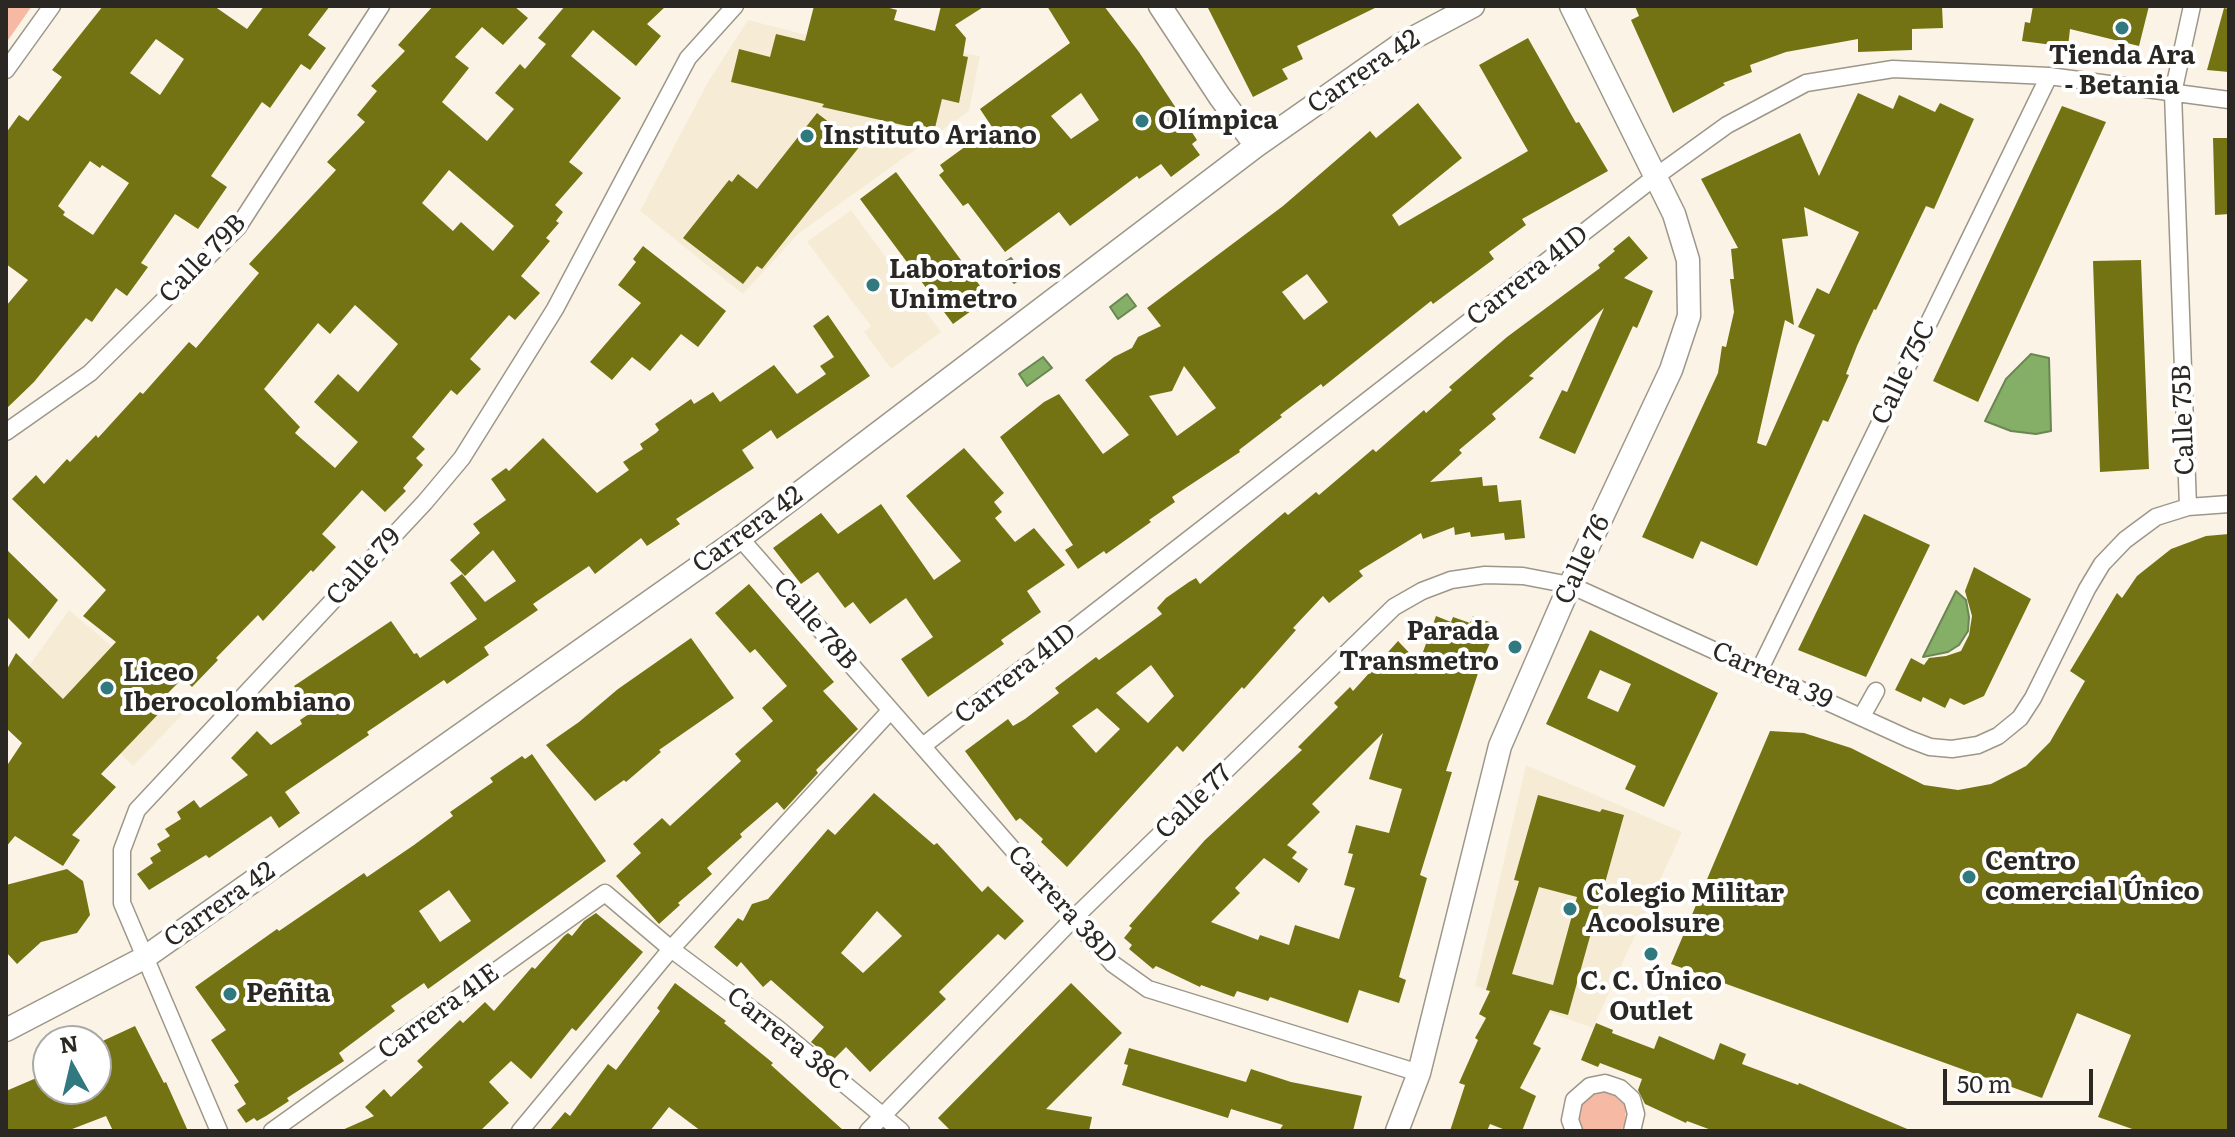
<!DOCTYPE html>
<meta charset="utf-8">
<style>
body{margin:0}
#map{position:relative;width:2235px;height:1137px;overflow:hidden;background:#fbf4e6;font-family:Literata,serif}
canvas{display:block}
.frame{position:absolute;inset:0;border:8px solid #2b2823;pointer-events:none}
.north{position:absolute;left:32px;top:1025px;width:80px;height:80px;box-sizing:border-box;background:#fff;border:2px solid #aaa9a7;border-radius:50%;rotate:352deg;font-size:22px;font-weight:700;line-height:32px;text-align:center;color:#2b2823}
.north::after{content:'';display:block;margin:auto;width:28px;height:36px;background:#30797f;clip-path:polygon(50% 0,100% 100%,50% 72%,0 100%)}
.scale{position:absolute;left:1943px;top:1069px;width:150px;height:36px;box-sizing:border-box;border:4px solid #2b2823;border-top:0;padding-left:10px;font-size:24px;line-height:28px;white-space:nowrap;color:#2b2823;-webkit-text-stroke:6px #fff;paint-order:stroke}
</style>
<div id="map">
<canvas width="2235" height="1137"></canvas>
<div class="frame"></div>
<div class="north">N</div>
<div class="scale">50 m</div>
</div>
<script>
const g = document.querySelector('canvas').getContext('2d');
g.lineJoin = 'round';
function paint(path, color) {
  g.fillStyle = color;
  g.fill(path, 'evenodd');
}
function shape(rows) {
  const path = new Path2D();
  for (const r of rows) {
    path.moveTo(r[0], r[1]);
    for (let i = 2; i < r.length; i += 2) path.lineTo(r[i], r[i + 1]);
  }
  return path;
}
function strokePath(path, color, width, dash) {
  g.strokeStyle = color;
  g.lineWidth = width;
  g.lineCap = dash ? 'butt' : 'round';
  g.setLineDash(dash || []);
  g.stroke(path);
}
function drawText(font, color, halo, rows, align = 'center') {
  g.font = font + ' Literata,serif';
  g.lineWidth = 8;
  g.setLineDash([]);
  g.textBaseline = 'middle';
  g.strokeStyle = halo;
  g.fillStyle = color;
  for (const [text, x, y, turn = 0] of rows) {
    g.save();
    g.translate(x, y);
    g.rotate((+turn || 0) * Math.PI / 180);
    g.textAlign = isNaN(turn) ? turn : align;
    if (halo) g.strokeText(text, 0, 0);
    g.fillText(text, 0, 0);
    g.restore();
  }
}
paint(shape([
 [748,20,917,63,922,45,980,56,969,111,798,234,743,294,640,211,708,82],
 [851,210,941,332,891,369,864,332,871,326,807,242],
 [69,610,187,710,133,766,29,666],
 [1526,765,1682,832,1593,1028,1475,986]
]), '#f6ecd6');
paint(shape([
 [6,6,32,6,6,43],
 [1608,1088,1622,1098,1626,1106,1625,1123,1621,1131,1581,1131,1574,1109,1583,1094]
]), '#f5b9a4');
const water = shape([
 [1011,258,1024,276,1014,283,1001,265,1011,258],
 [1127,294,1136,306,1118,319,1110,307,1127,294],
 [2031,354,2049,358,2051,431,2036,434,2011,431,1985,421,2006,379,2031,354],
 [1043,357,1052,368,1027,386,1019,374,1043,357],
 [1956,591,1966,600,1969,617,1968,631,1959,645,1948,652,1923,657,1956,591]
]);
paint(water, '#85af66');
strokePath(water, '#6a8652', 2);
paint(shape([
 [103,6,214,6,247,29,264,6,330,6,308,35,326,48,310,70,301,64,270,108,262,102,211,176,227,187,198,229,175,214,141,263,148,267,127,296,116,288,92,322,86,318,34,382,6,409,6,306,28,280,6,264,6,133,19,115,28,121,62,77,52,70],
 [156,39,184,59,160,95,130,73],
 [90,161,100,168,102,165,129,183,93,235,63,215,65,212,58,206],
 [433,6,514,6,528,18,503,45,482,27,455,57,469,68,442,102,487,141,514,109,495,93,520,64,525,69,546,44,538,38,565,6,666,6,647,24,661,36,636,66,593,30,571,56,621,98,569,162,583,173,555,205,563,212,556,221,559,223,546,238,550,241,521,276,540,293,515,320,509,315,470,359,481,369,457,395,451,390,412,437,425,449,416,458,423,465,403,488,406,491,385,512,362,490,322,534,336,547,313,572,311,570,263,621,258,615,216,658,218,660,192,687,183,678,160,701,166,706,101,774,116,787,72,835,80,840,63,866,15,836,6,847,6,767,22,743,6,728,6,671,16,653,63,699,116,642,83,616,106,590,12,499,36,475,44,484,67,459,70,462,96,435,98,438,140,392,143,394,189,342,196,348,259,273,249,264,336,170,327,162,365,122,357,115,377,91,371,86,405,51,398,45],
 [449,170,514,226,493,251,461,222,453,231,422,203],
 [355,305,398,344,358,392,338,374,314,402,358,442,335,468,295,433,300,427,264,389,318,323,330,334],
 [814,6,882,6,897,10,894,20,935,31,941,6,985,6,955,25,966,38,963,56,968,57,959,103,942,99,934,132,822,107,824,104,731,82,739,49,770,57,776,34,805,41],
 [1047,6,1104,6,1139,52,1197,140,1192,144,1200,155,1171,177,1161,164,1139,179,1137,176,1070,226,1059,212,1005,252,968,203,963,206,939,175,944,171,940,165,992,127,980,109,1070,43],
 [1081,93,1099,120,1071,139,1051,116],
 [1207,6,1379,6,1297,46,1303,59,1282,69,1288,79,1253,97],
 [1635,6,1942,6,1943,28,1912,29,1912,50,1858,52,1858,39,1786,52,1750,65,1752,72,1723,83,1725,85,1673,113,1631,20,1639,16],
 [2033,6,2149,6,2139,46,2070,29,2068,47,2022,41,2025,22,2030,23],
 [2224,8,2229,9,2229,72,2207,70],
 [1528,38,1576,123,1579,122,1608,171,1522,219,1526,225,1489,252,1494,259,1433,304,1431,301,1323,387,1321,384,1280,415,1282,417,1239,450,1240,452,1172,497,1175,502,1149,520,1151,522,1106,554,1104,551,1078,569,1065,550,1073,545,1000,437,1044,402,1059,394,1103,454,1129,435,1085,380,1114,357,1132,348,1138,337,1161,326,1147,308,1283,206,1370,131,1376,138,1418,103,1462,158,1392,215,1399,226,1528,151,1479,65],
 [1307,274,1328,302,1304,320,1282,292],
 [1184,366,1216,408,1177,436,1149,396,1172,391],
 [1858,93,1893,109,1899,95,1935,112,1940,103,1974,119,1934,209,1926,206,1876,310,1874,309,1857,346,1846,374,1849,375,1828,422,1823,420,1757,566,1701,541,1693,559,1642,537,1718,373,1722,346,1726,347,1734,312,1730,279,1734,279,1731,249,1738,248,1701,179,1800,133,1819,176],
 [1804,207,1859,232,1829,294,1817,288,1798,327,1815,335,1766,446,1757,443,1785,320,1794,325,1782,239,1808,236],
 [2062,106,2106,122,1978,402,1933,381],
 [817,113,860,146,762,269,757,266,743,284,683,238,729,180,732,182,738,174,757,189],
 [2213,138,2229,138,2229,214,2215,215],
 [896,172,989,298,953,324,860,199],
 [1629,236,1648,258,1624,278,1653,291,1637,328,1633,326,1575,454,1539,438,1562,390,1567,392,1604,308,1529,376,1534,378,1492,414,1496,419,1459,450,1462,453,1430,482,1482,477,1483,486,1497,485,1499,502,1521,500,1525,538,1505,540,1504,533,1471,537,1470,532,1455,535,1454,527,1423,539,1421,533,1359,571,1363,576,1329,603,1323,596,1293,628,1296,630,1244,689,1242,687,1183,752,1177,746,1067,867,1041,842,1043,839,1020,818,1016,821,965,751,1008,719,1013,726,1025,719,1059,693,1055,688,1096,657,1099,660,1162,614,1157,608,1166,598,1189,582,1196,578,1200,584,1285,512,1288,515,1316,492,1319,495,1373,449,1376,452,1424,410,1426,413,1452,390,1449,387,1507,337,1600,268,1598,265,1615,251,1613,249],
 [1151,665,1174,696,1148,723,1116,693],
 [1097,708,1120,729,1096,753,1072,726],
 [643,246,726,311,698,347,681,334,650,371,632,357,612,380,590,362,641,303,618,285,636,262,633,259],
 [2141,260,2149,469,2100,472,2093,261],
 [828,315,870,376,777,439,771,430,742,450,754,468,676,519,680,524,647,546,641,538,595,574,589,566,533,604,538,610,484,647,489,655,447,684,444,680,367,732,369,735,285,792,300,813,279,828,271,816,209,858,206,855,149,890,137,874,153,863,150,858,161,851,157,844,170,836,165,829,181,819,177,812,194,800,200,808,248,775,231,758,257,731,271,745,302,724,300,720,312,712,294,686,391,621,414,654,417,653,420,658,477,619,450,583,462,574,485,602,516,581,493,550,465,576,450,560,480,533,473,524,506,500,491,479,506,468,509,471,543,438,597,493,629,470,623,462,643,449,640,444,656,433,659,430,655,424,691,399,694,404,713,392,720,402,774,365,797,394,826,374,820,366,834,357,813,326],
 [964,448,1004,493,994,502,1002,512,995,518,1015,542,1034,528,1065,565,1027,591,1041,612,1001,640,1004,644,928,697,901,659,933,637,906,598,870,624,853,602,845,608,818,572,801,584,773,548,821,513,838,534,881,504,934,580,961,561,906,496],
 [1864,514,1930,545,1866,677,1798,650],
 [2229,534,2229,1131,2138,1131,2098,1117,2131,1035,2077,1013,2042,1098,1671,964,1770,731,1804,733,1851,748,1924,785,1958,790,1991,784,2026,766,2050,742,2085,681,2070,671,2117,593,2122,598,2137,576,2171,549,2206,536],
 [6,549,58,600,29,639,6,616],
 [1974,567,2031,599,1984,696,1964,705,1950,698,1945,708,1923,697,1921,702,1895,690,1911,658,1924,665,1929,658,1946,656,1961,651,1969,635,1972,616,1965,591],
 [749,584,834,682,823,691,858,729,816,770,818,773,784,810,777,802,740,834,742,837,707,868,712,874,678,903,680,905,659,924,616,876,641,853,633,844,662,818,670,826,741,761,735,754,773,721,762,708,787,686,755,649,750,653,715,613],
 [1436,616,1451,622,1453,617,1470,623,1473,616,1498,625,1482,661,1446,771,1452,772,1420,875,1427,878,1399,977,1406,980,1399,1003,1359,990,1348,1023,1270,997,1268,1001,1237,991,1234,997,1201,985,1200,987,1156,966,1153,969,1129,949,1132,945,1124,938,1132,928,1129,926,1205,840,1302,750,1298,747,1338,707,1334,703,1350,687,1353,691,1398,641,1419,663],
 [1383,733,1369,779,1402,789,1389,833,1356,825,1348,853,1353,854,1344,885,1355,888,1339,939,1295,925,1289,945,1260,935,1258,940,1211,922,1240,893,1235,888,1264,858,1299,883,1308,869,1292,858,1297,852,1287,845,1320,812,1312,804],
 [1590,630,1718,693,1664,807,1625,789,1636,766,1546,724],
 [1600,670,1631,684,1618,712,1587,698],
 [691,638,734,698,659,750,661,752,626,782,624,780,595,801,546,745,579,722,618,689],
 [532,754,606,861,428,989,424,983,391,1006,395,1011,339,1053,344,1061,287,1098,289,1101,266,1116,257,1121,254,1118,246,1123,237,1110,246,1104,234,1085,239,1082,211,1040,226,1030,195,987,277,929,279,931,364,873,367,877,414,845,453,816,450,812,493,782,490,778,522,756,525,759],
 [449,890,471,921,440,942,419,911],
 [874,793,934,845,937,843,982,892,988,886,1024,921,1005,940,998,934,939,992,946,999,870,1072,846,1047,833,1060,811,1042,824,1027,771,980,763,987,741,962,737,967,714,947,738,918,743,921,752,904,768,899,828,829,835,835],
 [877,911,902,936,863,973,841,953],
 [1538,795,1600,812,1602,809,1624,815,1568,1015,1550,1010,1533,1044,1541,1048,1520,1088,1536,1096,1522,1131,1508,1131,1490,1124,1487,1131,1450,1131,1465,1085,1459,1083,1478,1040,1475,1038,1486,1018,1479,1014,1490,991,1486,990,1519,881,1514,880],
 [1539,887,1577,897,1553,985,1512,974],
 [67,869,83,881,90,915,77,933,41,942,17,964,6,952,6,885],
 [596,913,643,952,576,1031,572,1028,531,1079,511,1061,489,1082,509,1103,480,1131,340,1131,374,1116,365,1107,384,1089,391,1097,423,1067,417,1061,460,1020,463,1023,485,1002,494,1011,532,967,535,969,564,936,568,933,572,936,584,921],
 [675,983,726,1021,724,1023,773,1063,771,1065,844,1131,701,1131,669,1107,650,1131,549,1131,565,1112,570,1116,608,1064,616,1070,660,1011,657,1008],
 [1071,983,1122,1033,1046,1109,1092,1117,1089,1131,951,1131,938,1118],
 [1596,1023,1613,1030,1612,1033,1654,1049,1659,1036,1714,1060,1720,1043,1746,1054,1742,1064,1798,1085,1799,1083,1912,1131,1714,1131,1687,1121,1686,1123,1645,1104,1638,1090,1642,1079,1600,1063,1598,1067,1581,1060],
 [135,1026,164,1083,166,1082,188,1131,113,1131,106,1116,67,1131,6,1131,6,1091,48,1073,48,1089,96,1089,96,1044],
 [1129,1048,1246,1082,1251,1069,1291,1082,1362,1096,1353,1131,1279,1131,1283,1125,1231,1109,1228,1118,1122,1085,1128,1065,1124,1064]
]), '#747314');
const street = shape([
 [6,70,52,6],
 [6,432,90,373,238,227,381,6],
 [2188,507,2173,93,2192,6],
 [740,538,1113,964,1148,989,1419,1073],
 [1759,671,2049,76],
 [1862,716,1876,691],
 [924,745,1655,177,1727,125,1806,83,1893,69,2049,76,2229,100],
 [219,1131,122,903,122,850,137,810,425,502,462,458,555,309,688,58,735,6],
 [272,1131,605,893,671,949,777,1028,901,1131],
 [520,1131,671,949,890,711],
 [868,1131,1072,920,1394,607,1422,591,1451,580,1485,575,1523,576,1570,585,1909,739,1930,747,1952,749,1978,745,1998,736,2020,718,2033,698,2087,589,2102,564,2125,540,2156,517,2188,507,2229,504],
 [1574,1131,1570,1120,1574,1100,1590,1086,1605,1083,1620,1088,1632,1099,1636,1114,1632,1131]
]);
const secondary = shape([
 [1160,6,1220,97,1256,146],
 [6,1030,144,958,740,538,1256,146,1400,45,1473,6],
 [1397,1131,1419,1073,1500,746,1570,585,1671,370,1689,316,1688,260,1674,214,1571,6]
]);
strokePath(street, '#9d9789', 19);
strokePath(secondary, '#9d9789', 25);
strokePath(street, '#fff', 16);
strokePath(secondary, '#fff', 22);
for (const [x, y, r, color] of [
 [2122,28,8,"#30797f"],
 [1142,121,8,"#30797f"],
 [807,136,8,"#30797f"],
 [873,285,8,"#30797f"],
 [1515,647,8,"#30797f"],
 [107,688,8,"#30797f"],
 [1969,877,8,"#30797f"],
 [1570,909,8,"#30797f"],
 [1651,954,8,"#30797f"],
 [230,994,8,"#30797f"]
]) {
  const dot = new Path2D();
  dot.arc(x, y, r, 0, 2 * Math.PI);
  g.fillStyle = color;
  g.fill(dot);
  strokePath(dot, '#fff', 3);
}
drawText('bold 26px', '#2b2823', '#fff', [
 ["Tienda Ara",2122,56,"center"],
 ["- Betania",2122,86,"center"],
 ["Olímpica",1158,121],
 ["Instituto Ariano",823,136],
 ["Laboratorios",889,270],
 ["Unimetro",889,300],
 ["Parada",1499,632,"right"],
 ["Transmetro",1499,662,"right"],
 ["Liceo",123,673],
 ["Iberocolombiano",123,703],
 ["Centro",1985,862],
 ["comercial Único",1985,892],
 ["Colegio Militar",1586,894],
 ["Acoolsure",1586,924],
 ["C. C. Único",1651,982,"center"],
 ["Outlet",1651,1012,"center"],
 ["Peñita",246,994]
], 'left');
drawText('26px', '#2b2823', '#fff', [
 ["Carrera 42",1364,72,-34],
 ["Calle 79B",203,259,-46],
 ["Carrera 41D",1528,276,-38],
 ["Calle 75C",1904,373,-64],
 ["Calle 75B",2184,420,-92],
 ["Carrera 42",748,530,-36],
 ["Calle 76",1583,560,-65],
 ["Calle 79",364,567,-47],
 ["Calle 78B",815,624,49],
 ["Carrera 41D",1016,674,-38],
 ["Carrera 39",1772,676,24],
 ["Calle 77",1194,802,-44],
 ["Carrera 42",220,905,-35],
 ["Carrera 38D",1062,905,48],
 ["Carrera 41E",439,1012,-36],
 ["Carrera 38C",787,1039,39]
]);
</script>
